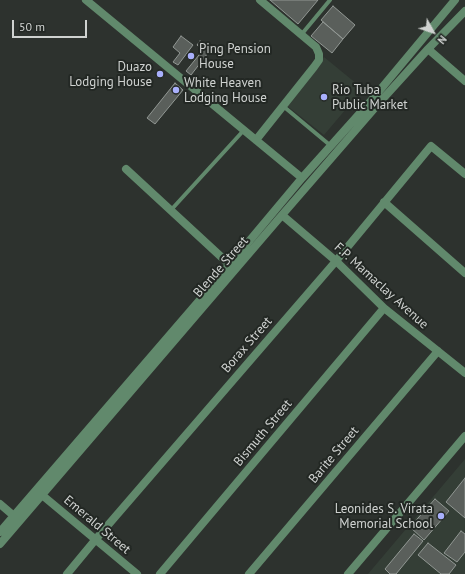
<!DOCTYPE html>
<style>
body{margin:0}
#map{position:relative;width:465px;height:574px;overflow:hidden;background:#2d322e;font-family:"PT Sans",sans-serif}
canvas{display:block}
.north{position:absolute;left:413px;top:12px;width:40px;height:40px;-webkit-text-stroke:3px #232824;paint-order:stroke;rotate:130deg;font-size:11px;font-weight:700;line-height:16px;text-align:center;color:#cfd2d0}
.north::after{content:'';display:block;margin:auto;width:14px;height:18px;background:#cfd2d0;clip-path:polygon(50% 0,100% 100%,50% 72%,0 100%)}
.scale{position:absolute;left:12px;top:20px;width:75px;height:18px;box-sizing:border-box;border:2px solid #cfd2d0;border-top:0;padding-left:5px;font-size:12px;line-height:14px;white-space:nowrap;color:#cfd2d0;-webkit-text-stroke:3px #232824;paint-order:stroke}
</style>
<div id="map">
<canvas width="465" height="574"></canvas>
<div class="north">N</div>
<div class="scale">50 m</div>
</div>
<script>
const g = document.querySelector('canvas').getContext('2d');
g.lineJoin = 'round';
function paint(path, color) {
  g.fillStyle = color;
  g.fill(path, 'evenodd');
}
function shape(rows) {
  const path = new Path2D();
  for (const r of rows) {
    path.moveTo(r[0], r[1]);
    for (let i = 2; i < r.length; i += 2) path.lineTo(r[i], r[i + 1]);
  }
  return path;
}
function strokePath(path, color, width, dash) {
  g.strokeStyle = color;
  g.lineWidth = width;
  g.lineCap = dash ? 'butt' : 'round';
  g.setLineDash(dash || []);
  g.stroke(path);
}
function drawText(font, color, halo, rows, align = 'center') {
  g.font = font + ' "PT Sans",sans-serif';
  g.lineWidth = 4;
  g.setLineDash([]);
  g.textBaseline = 'middle';
  g.strokeStyle = halo;
  g.fillStyle = color;
  for (const [text, x, y, turn = 0] of rows) {
    g.save();
    g.translate(x, y);
    g.rotate((+turn || 0) * Math.PI / 180);
    g.textAlign = isNaN(turn) ? turn : align;
    if (halo) g.strokeText(text, 0, 0);
    g.fillText(text, 0, 0);
    g.restore();
  }
}
paint(shape([
 [324,57,363,89,324,135,286,105],
 [465,459,465,574,368,574]
]), '#343e36');
const building = shape([
 [270,0,318,0,298,24,270,0],
 [333,6,355,25,343,39,321,20,333,6],
 [323,22,343,39,332,53,311,36,323,22],
 [181,36,193,45,178,65,173,62,180,53,173,47,181,36],
 [200,41,211,49,191,75,186,71,203,50,197,45,200,41],
 [175,83,183,90,155,124,147,118,175,83],
 [465,478,465,518,446,502,465,478],
 [435,499,449,511,424,540,410,527,435,499],
 [461,531,465,534,465,552,457,562,444,553,461,531],
 [414,534,423,541,396,574,390,574,385,569,414,534],
 [428,543,456,565,449,574,441,574,418,555,428,543]
]);
paint(building, '#5a5f5b');
strokePath(building, '#919793', 1);
strokePath(shape([
 [301,35,330,0],
 [283,106,331,146],
 [171,210,244,130]
]), '#61896c', 4);
strokePath(shape([
 [86,0,302,178],
 [428,49,465,81],
 [256,140,314,67,319,60,319,54,316,47,260,0],
 [126,169,230,265],
 [384,202,465,273],
 [282,215,336,261,384,308,465,373],
 [42,495,137,574],
 [0,504,14,516],
 [0,532,204,295,302,178,370,102,455,0],
 [0,544,282,215,380,102,428,49,465,11],
 [67,574,96,539,336,261,431,146,465,174],
 [160,574,384,308],
 [249,574,438,351],
 [348,574,465,436]
]), '#61896c', 8);
for (const [x, y, r, color] of [
 [191,56,4,"#a9b0fc"],
 [160,74,4,"#a9b0fc"],
 [176,90,4,"#a9b0fc"],
 [324,97,4,"#a9b0fc"],
 [441,516,4,"#a9b0fc"]
]) {
  const dot = new Path2D();
  dot.arc(x, y, r, 0, 2 * Math.PI);
  g.fillStyle = color;
  g.fill(dot);
  strokePath(dot, '#232824', 1.5);
}
drawText('13px', '#cfd2d0', '#232824', [
 ["Ping Pension",199,49],
 ["House",199,64],
 ["Duazo",152,67,"right"],
 ["Lodging House",152,82,"right"],
 ["White Heaven",184,83],
 ["Lodging House",184,98],
 ["Rio Tuba",332,90],
 ["Public Market",332,105],
 ["Leonides S. Virata",433,509,"right"],
 ["Memorial School",433,524,"right"]
], 'left');
drawText('13px', '#cfd2d0', '#232824', [
 ["Blende Street",221,267,-49],
 ["F.P. Mamaclay Avenue",381,286,42],
 ["Borax Street",247,345,-49],
 ["Bismuth Street",263,433,-50],
 ["Barite Street",334,455,-50],
 ["Emerald Street",97,525,40]
]);
</script>
